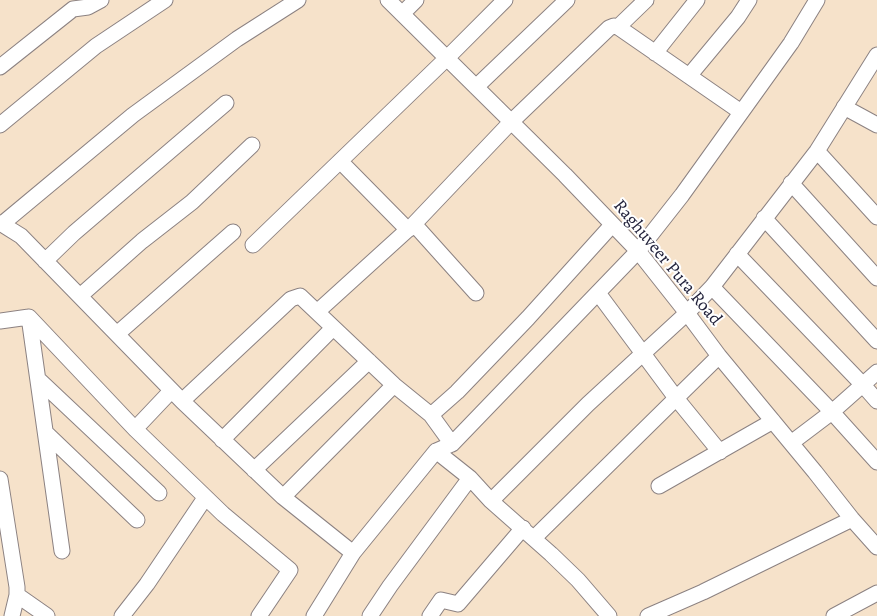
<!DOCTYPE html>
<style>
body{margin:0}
canvas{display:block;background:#f6e2ca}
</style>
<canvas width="877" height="616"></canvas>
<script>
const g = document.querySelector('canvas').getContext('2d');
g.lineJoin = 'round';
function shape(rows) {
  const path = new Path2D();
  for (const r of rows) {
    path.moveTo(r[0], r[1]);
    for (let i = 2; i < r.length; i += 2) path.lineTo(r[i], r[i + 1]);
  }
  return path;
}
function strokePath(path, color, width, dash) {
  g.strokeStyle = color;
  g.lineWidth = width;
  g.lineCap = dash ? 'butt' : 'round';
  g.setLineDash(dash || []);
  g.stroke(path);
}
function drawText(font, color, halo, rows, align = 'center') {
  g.font = font + ' Alegreya,serif';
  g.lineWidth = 4;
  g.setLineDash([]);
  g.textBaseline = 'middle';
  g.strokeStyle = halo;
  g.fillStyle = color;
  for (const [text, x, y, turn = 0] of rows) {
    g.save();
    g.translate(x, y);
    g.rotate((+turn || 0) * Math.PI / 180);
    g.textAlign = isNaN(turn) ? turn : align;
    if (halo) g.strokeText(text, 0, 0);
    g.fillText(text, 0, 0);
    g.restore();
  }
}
const minor = shape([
 [388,0,565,175,638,251,687,313,719,356,815,472,852,519,877,547],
 [402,14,416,0],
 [618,27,646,0],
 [655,53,697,0],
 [0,67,73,9,88,7,101,0],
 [689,76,738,17,749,0],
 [476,87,567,0],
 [844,107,877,125],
 [0,125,96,46,165,0],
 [817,151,877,217],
 [340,161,408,230],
 [791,183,877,278],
 [764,218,877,341],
 [0,223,21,236,182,401,283,497,353,553],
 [2,224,133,115,237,39,298,0],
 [253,245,447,58,505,0],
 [737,254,863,385,877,401],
 [45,261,74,233,226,103],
 [712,287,832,412,877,462],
 [476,293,414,224,511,122,609,28,614,26,618,27,741,112],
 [598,293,676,398,720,452],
 [80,296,142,241,192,202,252,145],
 [317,312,414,224],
 [29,317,62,551],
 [0,321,29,317,135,429,223,514,290,570,259,616],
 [117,334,233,232],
 [38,379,159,493],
 [182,401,291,299,300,296,394,385,431,415,452,444,638,251,682,195,791,43,817,0],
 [431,415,457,392,528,318,612,225],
 [135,429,171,391],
 [47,434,137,520],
 [222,440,333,328],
 [791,443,832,412,877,372],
 [436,451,470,478,491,501],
 [254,470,369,361],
 [0,479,17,587,17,595,12,616],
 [659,486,773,421],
 [283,497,394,385],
 [534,538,719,356],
 [17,595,47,616],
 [122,616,147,584,205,498],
 [314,616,353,553,436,451,452,444],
 [370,616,390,586,470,478],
 [430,616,441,600,458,604,523,528],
 [609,616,578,580,551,554,491,501,588,404,687,313,712,287,817,151,877,55],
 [648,616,703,592,852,519],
 [834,616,877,593]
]);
strokePath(minor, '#8c8282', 17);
strokePath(minor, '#fff', 15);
drawText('18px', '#22223b', '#fff', [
 ["Raghuveer Pura Road",667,263,50]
]);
</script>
